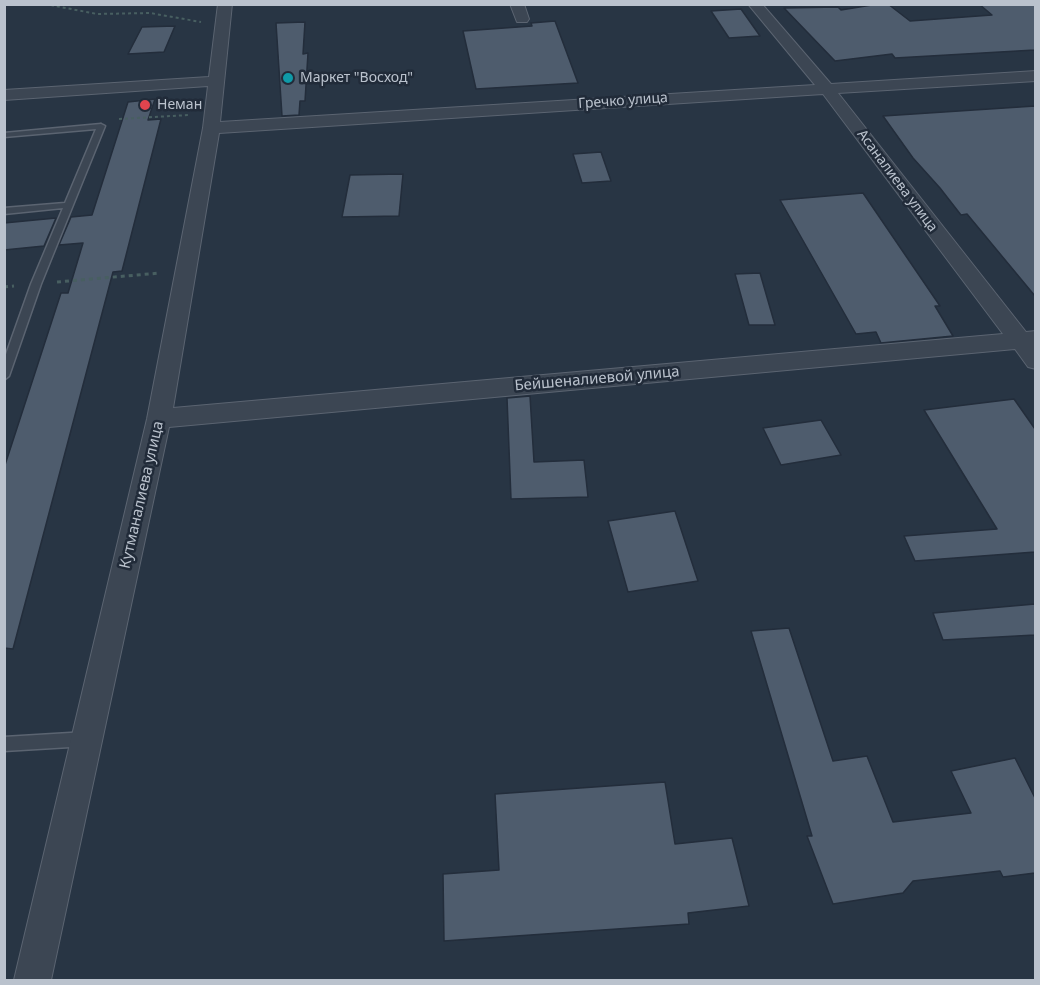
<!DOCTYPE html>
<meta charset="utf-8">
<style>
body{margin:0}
#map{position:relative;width:1040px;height:985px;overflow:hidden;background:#283544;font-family:"Noto Sans",sans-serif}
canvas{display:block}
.frame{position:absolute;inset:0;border:6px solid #bac2cd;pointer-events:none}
</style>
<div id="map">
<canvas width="1040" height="985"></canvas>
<div class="frame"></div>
</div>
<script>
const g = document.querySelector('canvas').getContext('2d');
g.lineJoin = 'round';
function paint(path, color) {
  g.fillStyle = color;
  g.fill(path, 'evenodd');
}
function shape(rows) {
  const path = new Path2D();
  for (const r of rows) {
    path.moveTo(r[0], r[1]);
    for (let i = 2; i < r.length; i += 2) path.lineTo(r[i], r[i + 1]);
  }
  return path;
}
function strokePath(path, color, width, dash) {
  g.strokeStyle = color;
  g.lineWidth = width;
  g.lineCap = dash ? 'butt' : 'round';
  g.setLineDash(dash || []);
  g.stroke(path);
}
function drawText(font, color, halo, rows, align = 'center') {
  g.font = font + ' "Noto Sans",sans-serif';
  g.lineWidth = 5;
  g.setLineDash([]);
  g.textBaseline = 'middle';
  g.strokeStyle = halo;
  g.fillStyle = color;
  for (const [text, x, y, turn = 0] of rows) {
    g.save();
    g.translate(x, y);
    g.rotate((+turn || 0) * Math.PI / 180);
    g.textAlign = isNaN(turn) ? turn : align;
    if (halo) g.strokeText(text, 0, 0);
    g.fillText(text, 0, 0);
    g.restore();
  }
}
const building = shape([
 [878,4,888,4,910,21,992,15,979,4,1035,4,1035,50,895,58,892,54,835,61,784,8,838,7,841,10,878,4],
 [741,9,760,36,729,38,711,11,741,9],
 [555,21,578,83,476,89,463,31,532,26,531,23,555,21],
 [305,22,303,54,308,53,305,101,300,101,299,115,282,116,276,23,305,22],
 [175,26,164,52,128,54,142,27,175,26],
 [155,99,148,120,161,119,122,271,113,272,13,649,4,648,4,468,61,293,68,293,83,243,59,245,71,217,92,215,128,102,155,99],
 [1035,106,1035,296,967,214,961,215,940,188,913,158,883,116,1035,106],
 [601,152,611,181,582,183,573,154,601,152],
 [403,174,399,216,342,217,350,175,403,174],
 [863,193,940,306,935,306,953,336,881,343,876,332,856,334,780,200,863,193],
 [56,218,44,246,4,250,4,223,56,218],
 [760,273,775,325,749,325,735,274,760,273],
 [530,396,534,462,584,460,588,497,511,499,507,398,530,396],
 [1014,399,1035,429,1035,552,915,561,904,536,997,529,924,410,1014,399],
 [821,420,841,455,781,465,763,428,821,420],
 [675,511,698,581,628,592,608,521,675,511],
 [1035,604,1035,635,943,640,933,613,1035,604],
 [789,628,833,761,867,756,893,822,971,813,951,771,1015,758,1035,798,1035,873,1003,877,1000,871,913,881,903,893,833,904,807,836,812,836,751,631,789,628],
 [665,782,675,844,732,838,749,906,688,913,689,924,444,941,443,874,499,870,495,794,665,782]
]);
paint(building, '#4e5c6d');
strokePath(building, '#232d3b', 1.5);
const service = shape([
 [101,124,105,126,41,284,9,376,4,380,4,360,31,284,63,208,4,214,4,208,65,203,96,129,4,137,4,133,101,124],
 [87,732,92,734,94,739,92,744,87,746,4,751,4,737,87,732]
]);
const minor = shape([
 [218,4,232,4,220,122,815,85,748,4,762,4,831,84,1036,71,1036,81,838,93,1026,332,1036,331,1036,369,1028,367,1015,349,169,427,51,980,14,980,147,419,203,128,208,86,4,100,4,90,209,77,218,4],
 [823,94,1003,334,173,408,219,133,823,94],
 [510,4,524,4,529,19,527,22,517,22,510,4]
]);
strokePath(service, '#5b6471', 3);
strokePath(minor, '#5b6471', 2);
strokePath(shape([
 [45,4,97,14,150,13,201,22],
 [119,119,189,115]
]), '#485f61', 2, [3, 3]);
strokePath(shape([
 [57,282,160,273],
 [4,287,14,286]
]), '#485f61', 3, [4, 4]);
paint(service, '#3c4653');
paint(minor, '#3c4653');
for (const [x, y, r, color] of [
 [288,78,6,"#0f9aa8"],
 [145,105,6,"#e0444e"]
]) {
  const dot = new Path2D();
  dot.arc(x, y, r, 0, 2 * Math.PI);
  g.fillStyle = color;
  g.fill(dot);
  strokePath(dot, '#212b39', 2);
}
drawText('14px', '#bac2cd', '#212b39', [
 ["Маркет \"Восход\"",300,78],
 ["Неман",157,105]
], 'left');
drawText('14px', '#bac2cd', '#212b39', [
 ["Гречко улица",623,101,-4],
 ["Асаналиева улица",897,181,53]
]);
drawText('15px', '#bac2cd', '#212b39', [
 ["Бейшеналиевой улица",597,379,-5],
 ["Кутманалиева улица",142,495,-77]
]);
</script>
